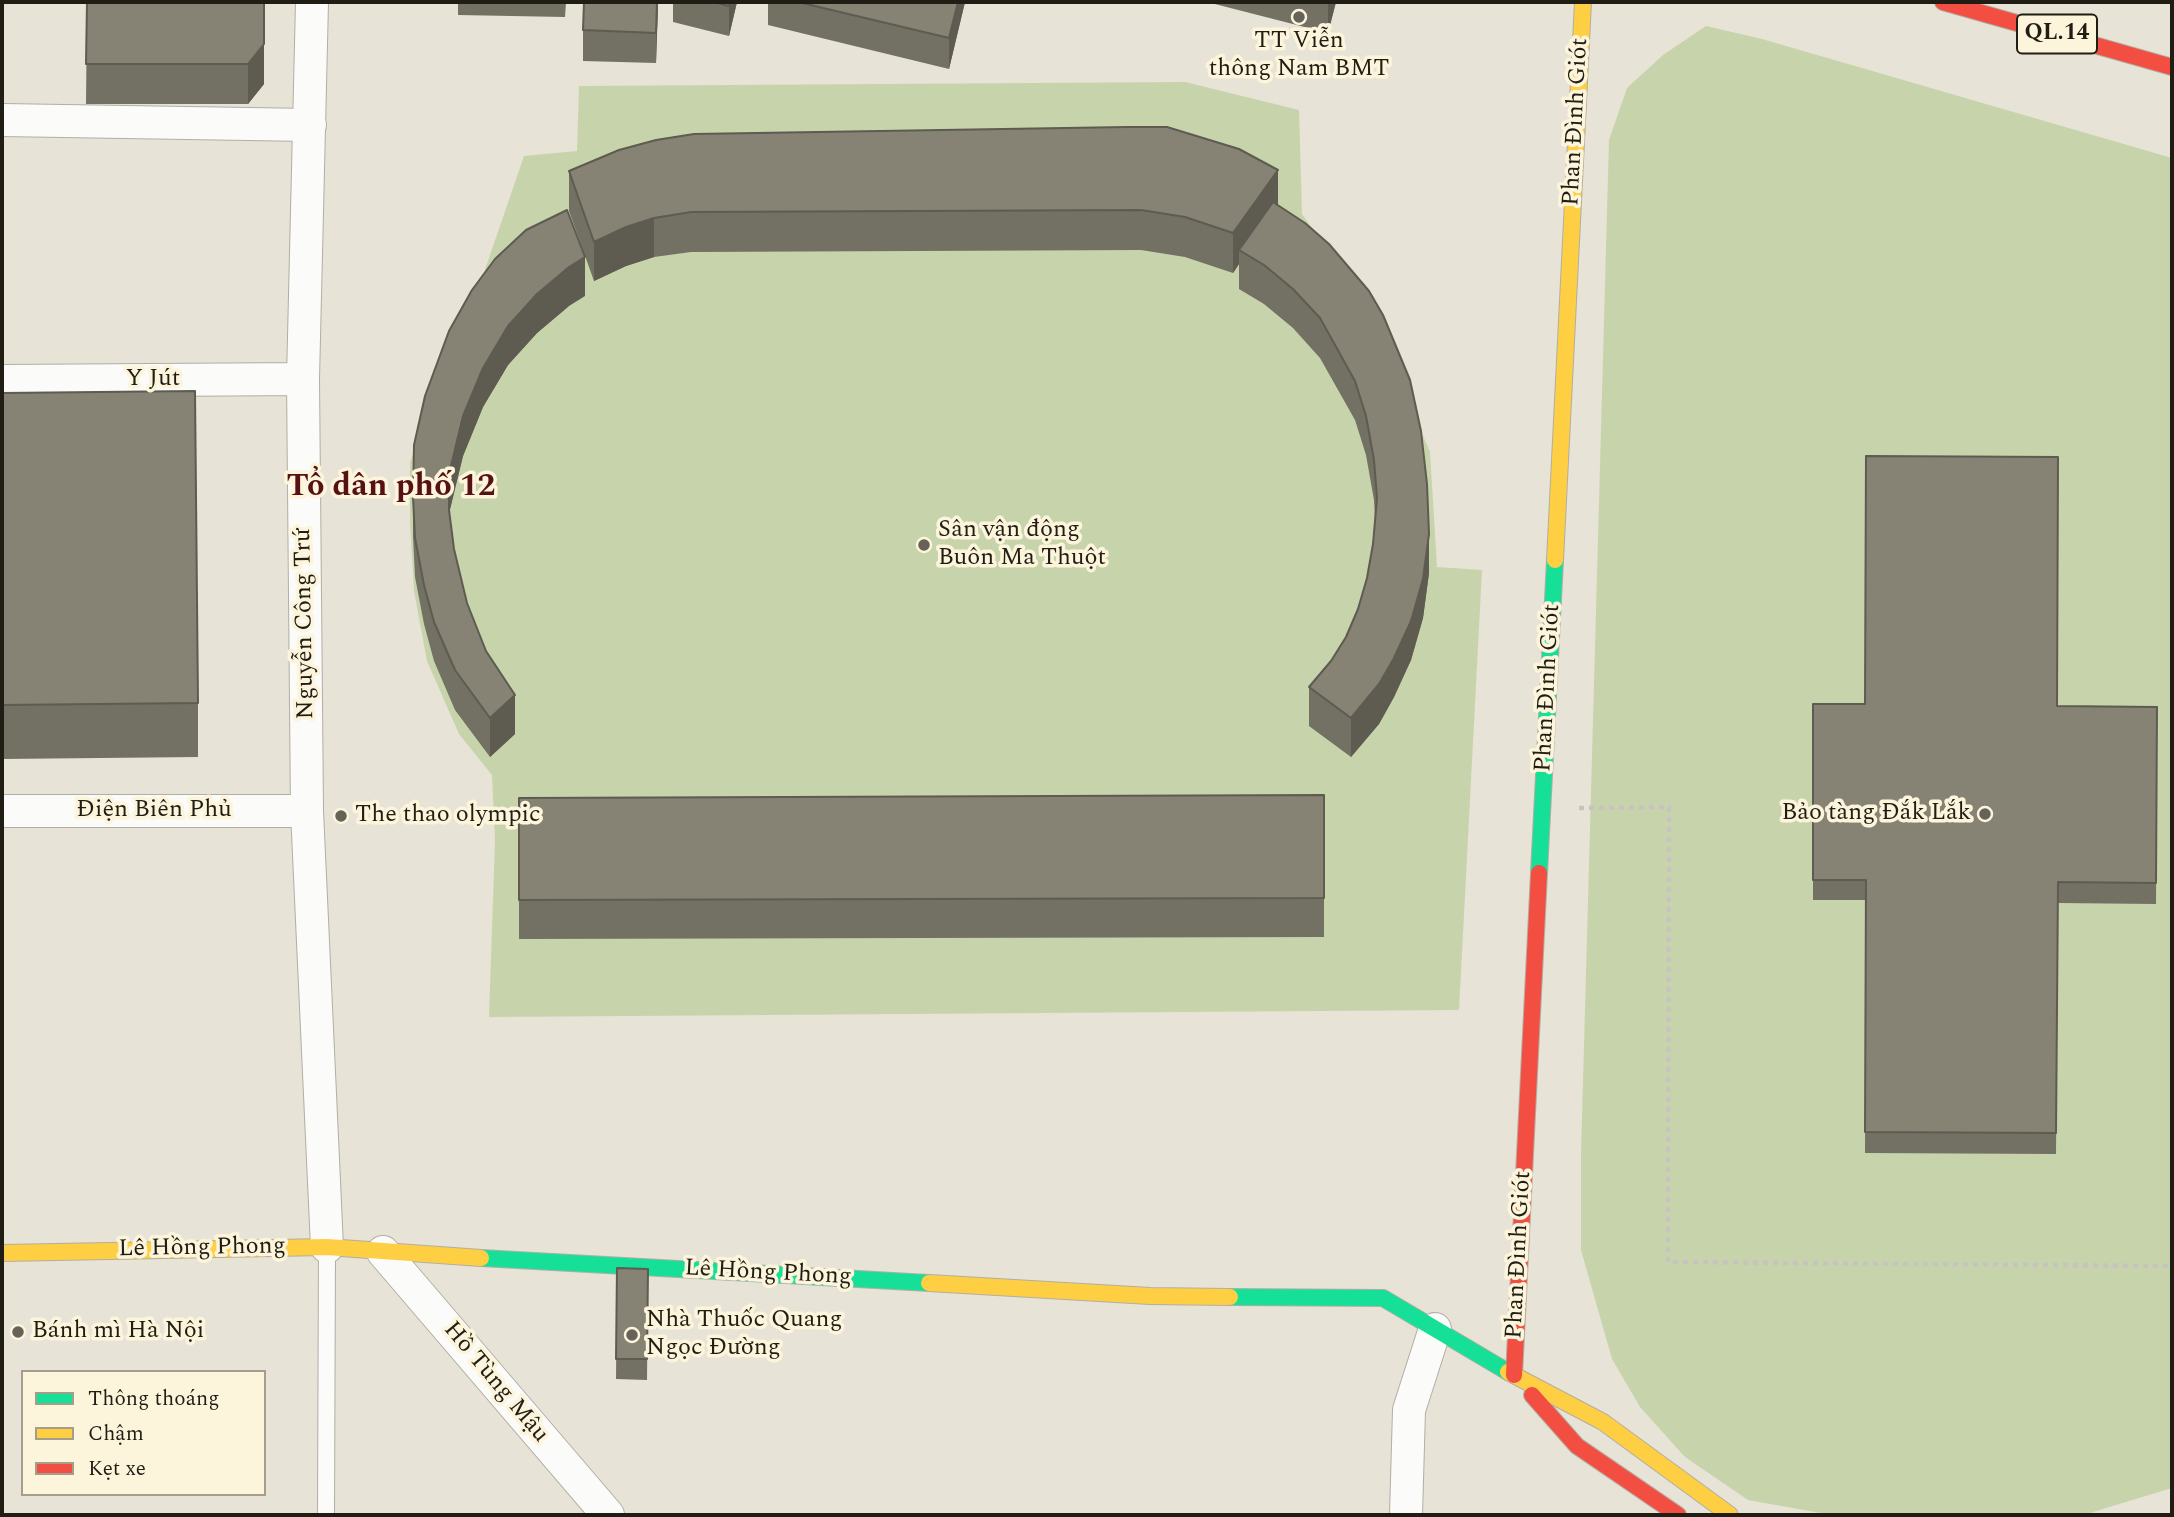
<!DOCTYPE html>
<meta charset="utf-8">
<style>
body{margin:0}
#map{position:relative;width:2174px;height:1517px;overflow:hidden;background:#e7e3d6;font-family:Spectral,serif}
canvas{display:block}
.frame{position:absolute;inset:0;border:4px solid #201d14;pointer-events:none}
.legend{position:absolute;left:21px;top:1370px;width:245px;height:126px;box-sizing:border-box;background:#fcf4db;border:2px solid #a49e8b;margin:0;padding:9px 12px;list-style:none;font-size:21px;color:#201d14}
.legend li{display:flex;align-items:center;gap:14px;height:35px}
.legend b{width:35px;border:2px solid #a49e8b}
</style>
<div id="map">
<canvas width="2174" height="1517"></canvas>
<div class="frame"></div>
<ul class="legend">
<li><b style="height:9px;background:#16e098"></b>Thông thoáng</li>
<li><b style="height:9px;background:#ffcf43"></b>Chậm</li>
<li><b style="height:9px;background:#f24e42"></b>Kẹt xe</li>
</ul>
</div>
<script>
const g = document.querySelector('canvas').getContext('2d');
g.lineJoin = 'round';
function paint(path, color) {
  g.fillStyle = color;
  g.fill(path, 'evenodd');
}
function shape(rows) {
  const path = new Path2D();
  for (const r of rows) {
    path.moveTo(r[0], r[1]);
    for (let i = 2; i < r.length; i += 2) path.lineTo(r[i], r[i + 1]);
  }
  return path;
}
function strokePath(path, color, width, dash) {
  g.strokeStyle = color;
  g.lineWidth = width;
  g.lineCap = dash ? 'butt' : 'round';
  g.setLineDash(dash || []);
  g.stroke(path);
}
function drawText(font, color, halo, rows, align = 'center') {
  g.font = font + ' Spectral,serif';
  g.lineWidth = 7;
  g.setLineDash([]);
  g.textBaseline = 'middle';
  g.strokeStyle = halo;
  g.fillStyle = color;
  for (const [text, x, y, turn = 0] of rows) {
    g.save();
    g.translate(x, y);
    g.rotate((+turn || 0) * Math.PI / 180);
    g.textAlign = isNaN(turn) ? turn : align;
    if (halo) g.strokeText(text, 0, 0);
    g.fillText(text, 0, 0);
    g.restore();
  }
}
paint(shape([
 [1706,26,1762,39,2172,158,2172,1488,2083,1515,1832,1515,1748,1500,1685,1457,1640,1407,1612,1359,1581,1250,1581,1154,1609,140,1627,88,1663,55],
 [1185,82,1299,110,1302,214,1366,304,1430,452,1437,567,1482,570,1459,1010,489,1017,495,840,492,775,459,734,427,661,414,591,410,522,410,463,431,401,466,325,524,156,577,151,579,86]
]), '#c7d4ab');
const lane = shape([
 [326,1515,327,1247]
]);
const street = shape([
 [312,2,303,379,307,811,327,1247],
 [2,120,310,125],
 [2,381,303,379],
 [2,811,307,811],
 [383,1252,608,1515],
 [1406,1515,1409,1410,1435,1329]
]);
const fast = shape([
 [1539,873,1555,560],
 [481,1258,929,1283],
 [1230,1297,1383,1298,1508,1372]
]);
const slow = shape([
 [1555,560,1583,2],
 [2,1253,327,1247,481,1258],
 [929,1283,1150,1296,1230,1297],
 [1508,1372,1603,1422,1730,1515]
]);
const jam = shape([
 [1943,2,2172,67],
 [1514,1375,1539,873],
 [1532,1395,1577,1446,1678,1515]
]);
strokePath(lane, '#b2aea4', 18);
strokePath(street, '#b2aea4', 34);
strokePath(fast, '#b2aea4', 18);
strokePath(slow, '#b2aea4', 18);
strokePath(jam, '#b2aea4', 18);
strokePath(shape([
 [1579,808,1669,807,1668,1262,2172,1266]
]), '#c7c4c0', 4.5, [5, 5]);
strokePath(lane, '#fbfbf9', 16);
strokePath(street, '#fbfbf9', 32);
strokePath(fast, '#16e098', 16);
strokePath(slow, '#ffcf43', 16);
strokePath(jam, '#f24e42', 16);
paint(shape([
 [87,2,264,2,264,84,248,104,86,104],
 [458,2,566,2,565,17,458,15],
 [658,2,656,63,583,61,583,30],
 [673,2,737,2,729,36,673,22],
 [768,2,965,2,949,69,768,25],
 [1207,2,1336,2,1328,33],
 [569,171,1278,206,1305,223,1429,573,1423,618,1411,660,1394,697,1379,724,1351,757,1309,726,1309,687,1331,661,1346,637,1358,609,1367,578,1373,544,1375,518,1374,500,1366,455,1355,420,1320,358,1293,328,1264,304,1239,289,1239,264,1233,273,1185,257,1141,250,691,252,654,257,626,266,594,281,569,211],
 [585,296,569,306,537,333,508,365,483,407,463,456,449,512,454,549,467,603,515,734,490,757,455,710,434,661,424,624,415,577,413,536,413,497,425,396],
 [2,393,198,703,198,757,2,759],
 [1813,704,2057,706,2157,728,2156,904,2058,903,2056,1154,1865,1153,1866,900,1813,900],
 [1324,795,1324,937,519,939,519,798],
 [617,1268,648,1269,647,1380,616,1379]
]), '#737064');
paint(shape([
 [657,2,658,2,656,63,656,33],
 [730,2,737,2,729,36,729,6],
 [958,2,965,2,949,69,949,38],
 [1328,2,1336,2,1328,33],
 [264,44,264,84,248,104,248,64],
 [1278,170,1278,209,1239,250,1239,264,1233,273,1233,233],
 [654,218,654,257,626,266,594,281,594,242,626,227],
 [585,257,585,296,569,306,537,333,508,365,483,407,463,456,449,514,449,474,463,416,483,368,508,326,537,294,569,267],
 [1429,534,1429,573,1423,618,1411,660,1394,697,1379,724,1351,757,1351,718],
 [515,695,515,734,490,757,490,718]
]), '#5e5b51');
const building = shape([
 [87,2,264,2,264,44,248,64,86,64,87,2],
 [584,2,657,2,656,33,583,30,584,2],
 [714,2,730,2,729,6,714,2],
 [798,2,958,2,949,38,798,2],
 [1127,127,1167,127,1239,149,1278,170,1233,233,1185,217,1141,210,691,212,654,218,626,227,594,242,569,171,619,150,656,140,694,134,1127,127],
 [1273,202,1305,223,1329,244,1369,291,1383,315,1410,380,1421,431,1427,484,1429,534,1423,579,1411,621,1394,658,1379,684,1351,718,1309,687,1331,661,1346,637,1358,609,1367,578,1373,544,1377,498,1374,460,1366,416,1355,381,1320,318,1293,289,1264,265,1239,250,1273,202],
 [567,210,585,257,569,267,537,294,508,326,483,368,463,416,449,474,449,510,454,549,467,603,486,651,515,695,490,718,455,670,434,622,424,585,415,538,413,497,414,445,425,396,449,331,472,290,495,259,526,230,567,210],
 [195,391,198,703,2,705,2,393,195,391],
 [1866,456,2058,457,2057,706,2157,707,2156,883,2058,882,2056,1133,1865,1132,1866,880,1813,880,1813,704,1865,704,1866,456],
 [1324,795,1324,898,519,900,519,798,1324,795],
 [617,1268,648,1269,647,1359,616,1359,617,1268]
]);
paint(building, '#868274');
strokePath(building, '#5e5b51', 2);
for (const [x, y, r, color] of [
 [1299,17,7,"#666258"],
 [924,545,7,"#666258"],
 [1985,814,7,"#666258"],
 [341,816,7,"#666258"],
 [18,1332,7,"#666258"],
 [632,1335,7,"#666258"]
]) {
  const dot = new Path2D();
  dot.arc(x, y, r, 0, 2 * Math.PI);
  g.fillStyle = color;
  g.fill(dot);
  strokePath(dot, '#fcf4db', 2.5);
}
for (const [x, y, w] of [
 [2057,34,80]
]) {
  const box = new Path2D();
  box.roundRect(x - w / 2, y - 19.5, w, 39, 5);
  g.fillStyle = '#fcf4db';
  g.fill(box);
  strokePath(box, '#201d14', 2);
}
drawText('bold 23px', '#201d14', null, [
 ["QL.14",2057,34]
]);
drawText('24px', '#201d14', '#fcf4db', [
 ["TT Viễn",1299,42,"center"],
 ["thông Nam BMT",1299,70,"center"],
 ["Sân vận động",938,531],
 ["Buôn Ma Thuột",938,559],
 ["Bảo tàng Đắk Lắk",1971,814,"right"],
 ["The thao olympic",355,816],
 ["Nhà Thuốc Quang",646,1321],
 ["Ngọc Đường",646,1349],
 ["Bánh mì Hà Nội",32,1332]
], 'left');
drawText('24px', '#201d14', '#fcf4db', [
 ["Phan Đình Giót",1577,122,-87],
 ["Y Jút",153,380],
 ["Nguyễn Công Trứ",306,624,-91],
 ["Phan Đình Giót",1549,688,-87],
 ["Điện Biên Phủ",154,811],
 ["Lê Hồng Phong",202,1249,-1],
 ["Phan Đình Giót",1520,1255,-87],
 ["Lê Hồng Phong",768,1274,3],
 ["Hồ Tùng Mậu",495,1383,50]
]);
drawText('bold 32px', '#551113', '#fcf4db', [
 ["Tổ dân phố 12",391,489]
]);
</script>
